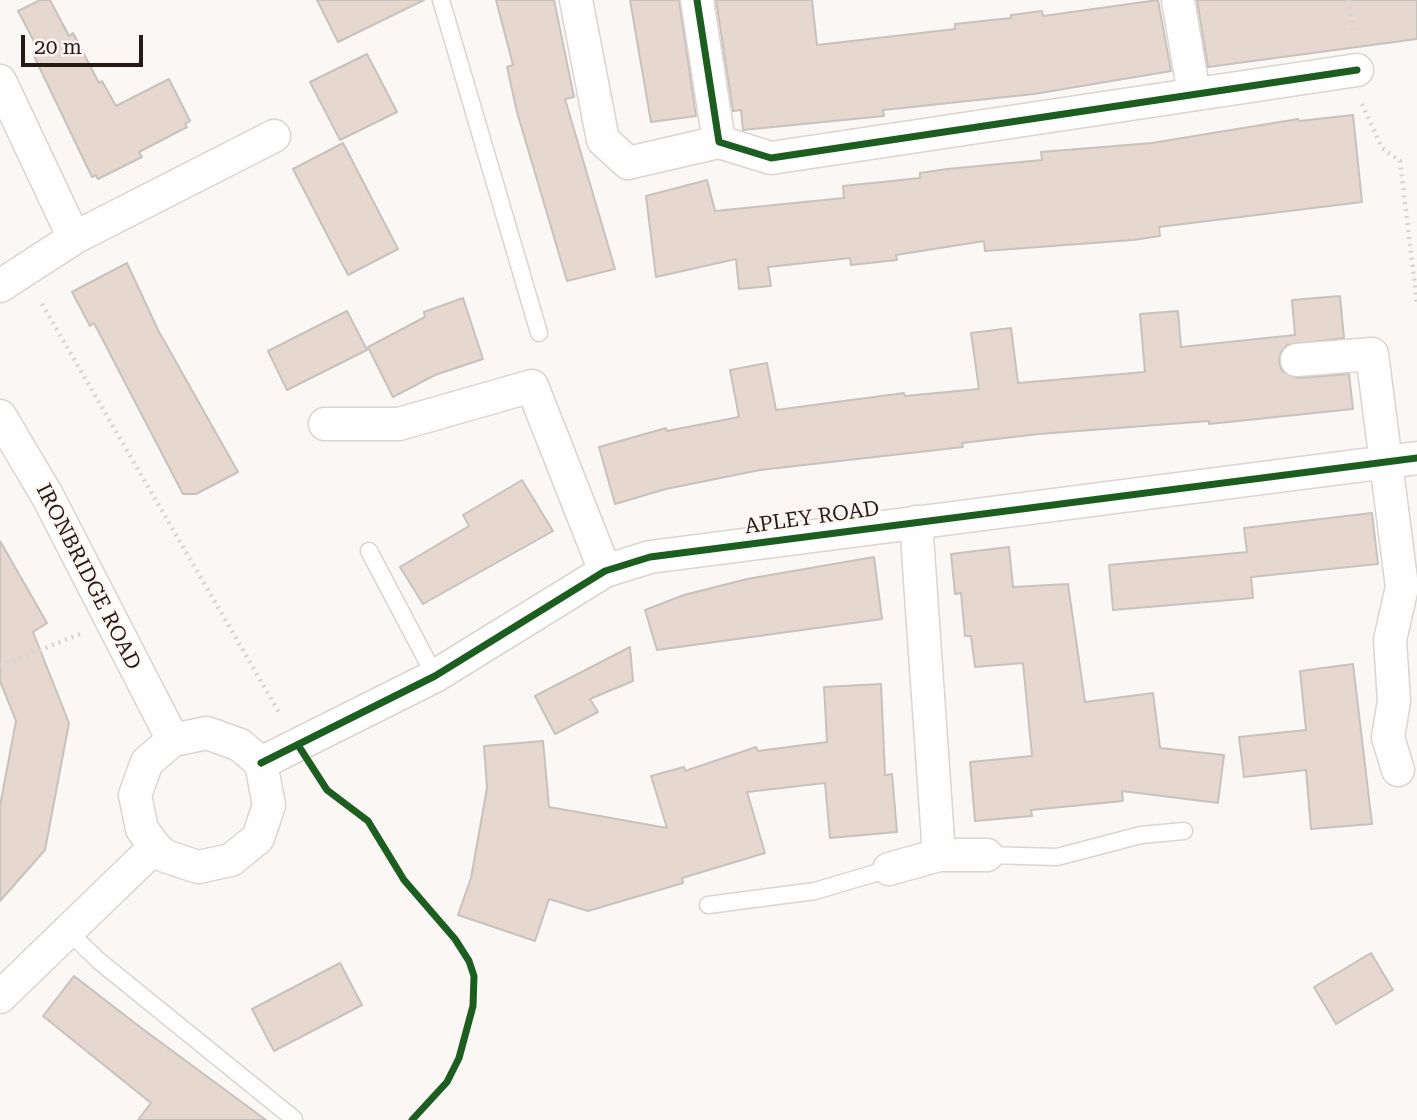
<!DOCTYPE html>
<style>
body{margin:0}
#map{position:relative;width:1417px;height:1120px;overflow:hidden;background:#faf7f5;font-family:"Roboto Serif",serif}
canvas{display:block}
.scale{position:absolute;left:21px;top:35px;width:122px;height:32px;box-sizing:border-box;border:4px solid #261b14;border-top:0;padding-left:9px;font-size:21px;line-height:24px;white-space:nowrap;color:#261b14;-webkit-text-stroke:5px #fdf6f2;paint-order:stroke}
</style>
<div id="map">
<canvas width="1417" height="1120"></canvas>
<div class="scale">20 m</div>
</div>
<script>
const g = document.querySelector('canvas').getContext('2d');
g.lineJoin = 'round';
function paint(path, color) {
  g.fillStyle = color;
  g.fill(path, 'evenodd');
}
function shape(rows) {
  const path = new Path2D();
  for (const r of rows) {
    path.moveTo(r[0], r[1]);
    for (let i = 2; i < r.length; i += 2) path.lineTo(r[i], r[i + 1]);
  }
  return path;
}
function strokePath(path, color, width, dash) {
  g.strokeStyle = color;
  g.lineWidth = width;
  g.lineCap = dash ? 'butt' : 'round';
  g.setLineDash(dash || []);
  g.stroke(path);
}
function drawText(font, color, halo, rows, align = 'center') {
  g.font = font + ' "Roboto Serif",serif';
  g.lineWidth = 5;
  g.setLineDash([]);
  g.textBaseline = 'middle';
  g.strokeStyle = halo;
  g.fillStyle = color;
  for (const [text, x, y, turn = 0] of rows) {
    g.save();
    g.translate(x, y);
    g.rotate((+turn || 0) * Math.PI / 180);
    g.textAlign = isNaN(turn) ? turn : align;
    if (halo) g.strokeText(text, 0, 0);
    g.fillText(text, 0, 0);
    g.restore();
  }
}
const building = shape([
 [40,0,50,0,69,36,73,33,99,83,102,81,116,106,169,79,190,121,185,124,187,127,139,152,142,157,98,179,96,175,92,177,33,54,39,51,18,11,40,0],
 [317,0,424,0,338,42,317,0],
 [496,0,554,0,574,97,565,99,615,269,567,281,517,112,507,67,513,65,496,0],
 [630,0,679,0,696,116,651,122,630,0],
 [716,0,812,0,817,45,955,29,955,24,1011,18,1011,15,1042,11,1043,16,1158,0,1171,71,1034,94,883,110,884,116,743,130,741,110,733,111,716,0],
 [1197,0,1417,0,1417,39,1208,67,1197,0],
 [367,54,397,112,340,140,310,82,367,54],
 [1353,115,1362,202,1159,227,1160,236,1133,240,985,251,984,241,896,255,897,260,851,265,850,258,768,267,771,286,739,289,736,259,656,277,646,196,707,180,715,211,844,198,843,186,920,178,920,173,947,169,1042,160,1041,152,1152,143,1298,119,1299,121,1353,115],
 [343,143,398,249,348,275,293,169,343,143],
 [127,263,158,330,238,472,196,494,183,494,94,323,90,326,72,292,127,263],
 [1340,296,1344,338,1287,345,1281,352,1279,362,1282,371,1298,378,1349,374,1353,409,1209,424,1209,421,1039,434,962,443,963,447,760,470,666,489,615,504,599,447,666,428,667,431,739,417,730,370,767,363,776,410,904,393,905,396,979,389,971,333,1011,328,1018,383,1145,372,1140,314,1178,311,1181,347,1295,335,1292,300,1340,296],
 [463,298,483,359,435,375,393,397,368,347,425,317,424,312,463,298],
 [347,311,367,350,287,390,268,351,347,311],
 [522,480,553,531,423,604,400,567,469,526,463,515,522,480],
 [1372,513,1378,564,1251,577,1253,598,1113,610,1109,565,1247,552,1244,528,1372,513],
 [0,541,47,623,33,632,69,723,45,850,0,901,0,806,16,721,0,681,0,541],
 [1009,547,1013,587,1068,584,1085,702,1153,693,1160,748,1224,755,1218,803,1122,791,1123,801,1031,810,1032,816,975,821,970,762,1032,756,1023,663,975,667,971,636,965,636,961,593,955,594,951,554,1009,547],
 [874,557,882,619,657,650,645,610,684,595,747,579,874,557],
 [630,647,633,681,590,699,598,712,555,734,535,696,630,647],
 [1353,664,1372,824,1311,829,1306,770,1244,777,1239,737,1306,730,1300,671,1353,664],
 [881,684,885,775,892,774,897,832,830,838,825,783,747,792,765,853,682,878,683,883,588,911,549,899,535,941,458,915,471,878,487,788,484,746,543,741,549,807,667,828,651,776,684,767,685,771,756,747,758,751,827,742,824,687,881,684],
 [1371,953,1393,990,1336,1024,1314,987,1371,953],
 [340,963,362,1005,274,1051,252,1009,340,963],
 [74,976,140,1027,266,1120,138,1120,151,1103,43,1016,74,976]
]);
paint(building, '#e6d8ce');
strokePath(building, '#c8c2bd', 2);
const service = shape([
 [441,0,539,333],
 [369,551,435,676],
 [987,855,1057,857,1141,835,1184,831],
 [708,905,815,891,889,869],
 [69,932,99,961,294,1119]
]);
const minor = shape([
 [576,0,603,140,628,163,719,142],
 [697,0,719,142,771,158,1357,70],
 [1178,0,1194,94],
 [0,81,74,238],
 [0,286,74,238,274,136],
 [1297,360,1372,354,1402,587,1390,640,1394,701,1388,737,1398,770],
 [0,416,48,497,173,740],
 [325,424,399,424,532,386,605,571],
 [916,522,939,855],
 [207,733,240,745,261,763,269,805,258,838,231,860,198,867,165,856,155,847,142,829,135,795,147,762,173,740,207,733],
 [261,763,435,676,605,571,650,557,1417,458],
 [889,869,939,855,987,855],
 [0,997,155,847]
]);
strokePath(service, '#dbd4cf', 19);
strokePath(minor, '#dbd4cf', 35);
strokePath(shape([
 [1349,0,1353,33],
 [1362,104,1382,148,1400,161,1417,303],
 [42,304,280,714],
 [0,666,80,634]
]), '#d5d4d3', 4.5, [2, 5]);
strokePath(service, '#fefefe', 16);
strokePath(minor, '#fefefe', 32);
strokePath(shape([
 [697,0,719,142,771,158,1357,70],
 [298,745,327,790,368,821,404,880,455,939,469,961,474,976,473,1006,459,1058,447,1082,412,1120],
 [261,763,435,676,605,571,650,557,1417,458]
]), '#1b5e20', 7);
drawText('21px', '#261b14', '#fdf6f2', [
 ["APLEY ROAD",812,518,-8],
 ["IRONBRIDGE ROAD",88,577,63]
]);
</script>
